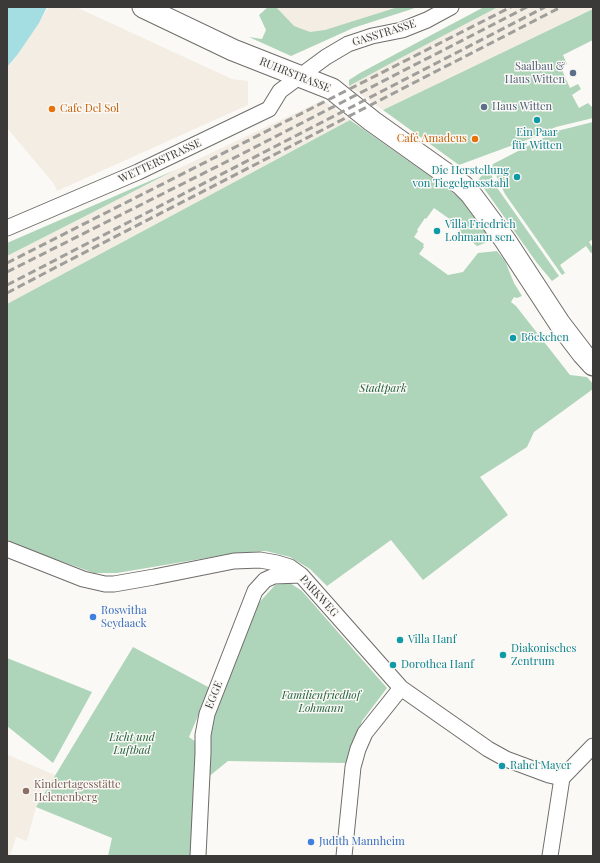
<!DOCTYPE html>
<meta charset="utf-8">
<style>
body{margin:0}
#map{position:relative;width:600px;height:863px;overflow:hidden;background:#fbf9f5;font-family:"Playfair Display",serif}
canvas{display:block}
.frame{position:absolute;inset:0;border:8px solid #3b3a39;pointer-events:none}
</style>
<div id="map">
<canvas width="600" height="863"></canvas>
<div class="frame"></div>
</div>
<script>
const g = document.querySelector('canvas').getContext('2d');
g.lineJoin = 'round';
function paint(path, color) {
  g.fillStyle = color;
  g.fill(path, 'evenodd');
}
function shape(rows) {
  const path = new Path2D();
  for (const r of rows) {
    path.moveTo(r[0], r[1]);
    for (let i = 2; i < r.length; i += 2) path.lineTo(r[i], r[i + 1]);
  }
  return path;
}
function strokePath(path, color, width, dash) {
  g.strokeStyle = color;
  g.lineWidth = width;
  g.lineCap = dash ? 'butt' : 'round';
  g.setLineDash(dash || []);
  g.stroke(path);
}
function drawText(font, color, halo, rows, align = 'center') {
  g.font = font + ' "Playfair Display",serif';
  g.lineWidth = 3;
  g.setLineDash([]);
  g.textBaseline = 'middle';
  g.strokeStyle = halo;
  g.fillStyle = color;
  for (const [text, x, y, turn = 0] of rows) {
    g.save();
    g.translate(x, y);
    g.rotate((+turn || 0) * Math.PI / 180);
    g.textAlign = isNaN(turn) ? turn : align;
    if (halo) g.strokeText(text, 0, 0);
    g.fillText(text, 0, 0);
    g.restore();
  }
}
paint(shape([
 [49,7,76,7,232,79,248,81,248,105,57,191,54,184,7,128,7,67,18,54],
 [268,7,418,7,353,28,302,51],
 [498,7,593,7,593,9,383,110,349,86,395,61],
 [323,100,350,120,7,304,7,256,175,170],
 [7,748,8,755,55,775,36,807,27,841,16,837,10,856,7,856]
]), '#f4ede4');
paint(shape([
 [268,7,276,7,294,26,310,32,325,30,398,7,418,7,353,28,291,56,249,37,262,39,266,30,259,15],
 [484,7,498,7,395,61,349,86,349,80,360,73],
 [593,9,593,40,563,55,567,64,561,68,570,88,578,84,581,89,572,95,579,108,588,103,593,108,593,118,556,127,532,138,459,165,383,110],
 [350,120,447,188,470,207,490,233,487,237,490,241,477,246,459,231,461,227,434,208,426,219,425,218,417,230,418,231,414,237,424,244,423,246,424,247,419,254,448,275,463,272,478,253,497,251,505,261,514,283,522,296,517,298,514,297,511,302,516,306,570,375,587,377,593,384,593,389,534,432,527,447,480,477,508,515,423,580,391,540,327,586,310,569,290,557,266,551,236,553,117,573,94,573,7,542,7,304],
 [593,122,593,239,589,242,593,248,593,252,591,253,586,246,560,265,565,273,562,275,505,194,492,167,493,164,557,131],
 [175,170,105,206,7,256,7,243],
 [489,170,498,189,559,276,552,281,537,263,478,180,484,173],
 [290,583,302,591,387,688,362,721,347,763,228,761,196,787,194,856,108,856,112,838,36,807,133,647,210,688,189,737,203,747,212,715,256,606,275,585],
 [7,658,92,692,53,763,7,726]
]), '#aed4ba');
paint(shape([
 [7,7,47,7,39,23,18,54,7,67]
]), '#a4dde2');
const minor = shape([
 [7,228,138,172,269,109,280,91,326,57,348,44,372,36,402,30,427,20,451,7],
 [7,549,83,579,105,584,114,584,154,577,234,561,260,560,277,563,290,567,301,575,401,688,488,749,506,759,549,775,562,778],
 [198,856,203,753,203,735,207,714,255,591,265,580,274,576,301,575],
 [344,856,353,767,358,749,365,733,401,688],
 [550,856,562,778,593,746]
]);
const secondary = shape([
 [143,7,233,50,332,89,372,121,462,185,470,193,505,240,560,324,583,354,593,365]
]);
strokePath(minor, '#6f6d6a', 17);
strokePath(secondary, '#6f6d6a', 23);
strokePath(minor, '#fff', 15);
strokePath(secondary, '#fff', 21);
strokePath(shape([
 [7,263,511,7],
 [7,272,230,160,527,7],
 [7,285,545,7],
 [7,293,66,262,561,7]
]), '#9f9e9b', 3, [8, 4]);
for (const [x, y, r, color] of [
 [573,73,4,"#5c6f8a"],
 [484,107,4,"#5c6f8a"],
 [52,109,4,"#e8710a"],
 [537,120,4,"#0f9aa8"],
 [475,139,4,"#e8710a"],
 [517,177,4,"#0f9aa8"],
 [437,231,4,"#0f9aa8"],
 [513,338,4,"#0f9aa8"],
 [93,617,4,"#3f7fe0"],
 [400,640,4,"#0f9aa8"],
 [503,655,4,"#0f9aa8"],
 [393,665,4,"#0f9aa8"],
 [502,766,4,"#0f9aa8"],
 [26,791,4,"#8d6e63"],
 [311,842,4,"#3f7fe0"]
]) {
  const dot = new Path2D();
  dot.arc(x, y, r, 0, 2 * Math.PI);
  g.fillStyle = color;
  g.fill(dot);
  strokePath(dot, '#fbf9f5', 1.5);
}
drawText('11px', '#3b3a39', '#fbf9f5', [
 ["GASSTRASSE",384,33,-17],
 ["RUHRSTRASSE",295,75,22],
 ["WETTERSTRASSE",160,161,-25],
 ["PARKWEG",319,596,48],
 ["EGGE",214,695,-68]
]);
drawText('11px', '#4e5e75', '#fbf9f5', [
 ["Saalbau &",565,67],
 ["Haus Witten",565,80],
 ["Haus Witten",492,107,"left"]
], 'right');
drawText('11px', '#c56008', '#fbf9f5', [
 ["Cafe Del Sol",60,109],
 ["Café Amadeus",467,139,"right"]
], 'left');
drawText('11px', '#0d838f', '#fbf9f5', [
 ["Ein Paar",537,133,"center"],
 ["für Witten",537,146,"center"],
 ["Die Herstellung",509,171,"right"],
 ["von Tiegelgussstahl",509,184,"right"],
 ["Villa Friedrich",445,225],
 ["Lohmann sen.",445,238],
 ["Böckchen",521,338],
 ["Villa Hanf",408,640],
 ["Diakonisches",511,649],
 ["Zentrum",511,662],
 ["Dorothea Hanf",401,665],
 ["Rahel Mayer",510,766]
], 'left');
drawText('italic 11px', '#1d5e3a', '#fbf9f5', [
 ["Stadtpark",383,389],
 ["Familienfriedhof",321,696],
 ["Lohmann",321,709],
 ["Licht und",132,738],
 ["Luftbad",132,751]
]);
drawText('11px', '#366cbe', '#fbf9f5', [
 ["Roswitha",101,611],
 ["Seydaack",101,624],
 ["Judith Mannheim",319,842]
], 'left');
drawText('11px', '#785e54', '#fbf9f5', [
 ["Kindertagesstätte",34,785],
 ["Helenenberg",34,798]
], 'left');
</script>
